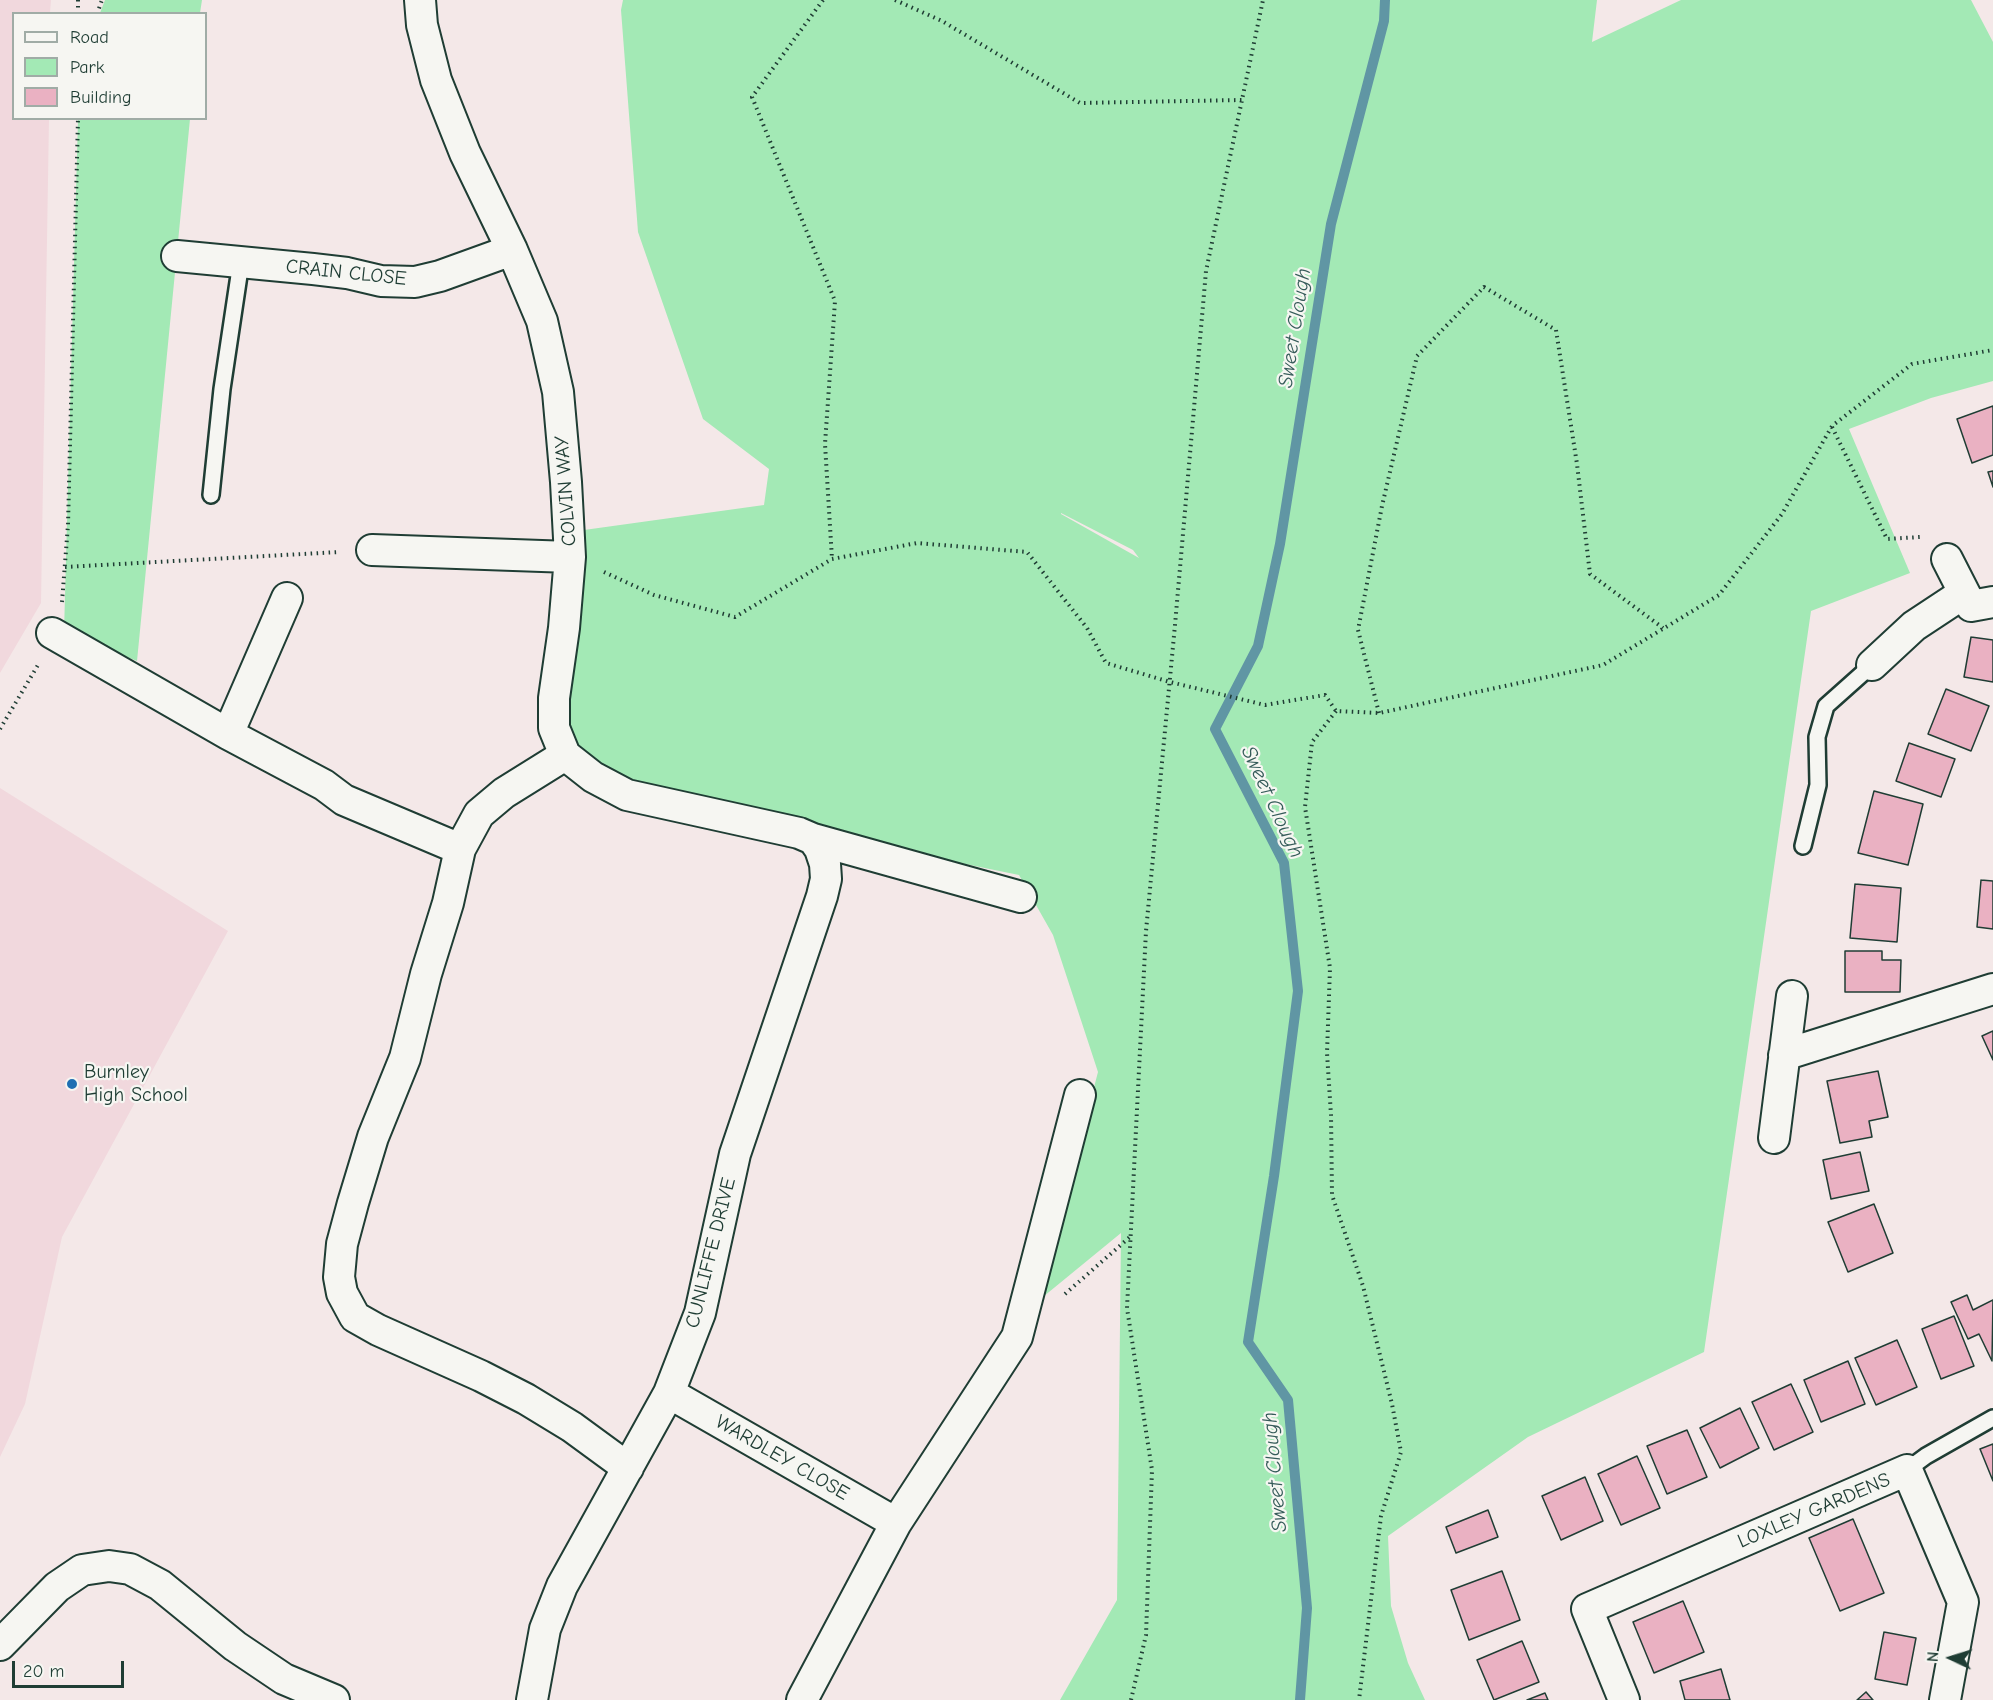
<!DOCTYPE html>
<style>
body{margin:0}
#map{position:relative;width:1993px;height:1700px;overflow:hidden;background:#f4e8e8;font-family:"Comic Neue",sans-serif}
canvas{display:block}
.legend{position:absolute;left:12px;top:12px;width:195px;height:108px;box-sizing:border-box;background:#f6f6f2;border:2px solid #a0aca6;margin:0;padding:8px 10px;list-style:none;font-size:18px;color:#1f3d34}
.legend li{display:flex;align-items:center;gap:12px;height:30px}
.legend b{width:30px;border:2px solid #a0aca6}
.north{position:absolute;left:1921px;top:1628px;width:60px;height:60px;-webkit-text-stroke:4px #f6f6f2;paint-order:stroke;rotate:274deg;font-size:16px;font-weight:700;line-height:24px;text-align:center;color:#1f3d34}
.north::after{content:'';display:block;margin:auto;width:21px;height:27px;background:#1f3d34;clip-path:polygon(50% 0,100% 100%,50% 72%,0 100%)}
.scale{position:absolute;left:12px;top:1661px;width:112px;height:27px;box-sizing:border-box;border:3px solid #1f3d34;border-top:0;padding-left:8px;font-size:18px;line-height:21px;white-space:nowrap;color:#1f3d34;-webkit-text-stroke:4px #f6f6f2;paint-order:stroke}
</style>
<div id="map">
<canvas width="1993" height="1700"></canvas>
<ul class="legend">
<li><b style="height:8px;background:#f6f6f2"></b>Road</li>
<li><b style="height:16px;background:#a3e9b5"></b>Park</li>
<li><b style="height:16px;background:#eab1c2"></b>Building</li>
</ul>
<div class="north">N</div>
<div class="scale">20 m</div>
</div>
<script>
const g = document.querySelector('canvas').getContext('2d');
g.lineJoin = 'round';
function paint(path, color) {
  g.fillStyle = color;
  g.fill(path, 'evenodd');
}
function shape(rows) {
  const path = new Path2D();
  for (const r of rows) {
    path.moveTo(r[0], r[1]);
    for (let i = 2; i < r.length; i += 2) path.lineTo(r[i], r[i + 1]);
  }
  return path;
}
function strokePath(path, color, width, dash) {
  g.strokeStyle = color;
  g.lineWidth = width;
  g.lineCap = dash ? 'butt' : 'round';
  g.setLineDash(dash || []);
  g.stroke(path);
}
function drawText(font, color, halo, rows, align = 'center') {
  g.font = font + ' "Comic Neue",sans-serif';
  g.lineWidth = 4.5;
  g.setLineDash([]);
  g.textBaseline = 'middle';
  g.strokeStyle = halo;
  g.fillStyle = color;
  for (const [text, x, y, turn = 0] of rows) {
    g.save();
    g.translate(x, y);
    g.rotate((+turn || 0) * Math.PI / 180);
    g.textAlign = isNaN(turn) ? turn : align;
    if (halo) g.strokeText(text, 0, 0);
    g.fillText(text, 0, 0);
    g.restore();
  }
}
paint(shape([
 [0,0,51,0,50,13,14,14,14,118,49,119,41,603,0,673],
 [0,788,228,931,62,1237,25,1404,0,1457]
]), '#f1d8dd');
paint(shape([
 [105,0,202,0,200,13,100,13],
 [623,0,1597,0,1592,42,1681,0,1971,0,1993,42,1993,381,1931,398,1849,429,1910,573,1811,611,1704,1352,1528,1437,1388,1536,1391,1606,1408,1663,1425,1700,1060,1700,1117,1600,1121,1233,1038,1301,1098,1072,1053,935,1019,875,627,795,576,745,566,716,584,530,764,505,769,469,703,419,638,232,621,10],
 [1061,513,1133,550,1139,558,1061,514],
 [78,119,190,119,137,661,64,632]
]), '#a3e9b5');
strokePath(shape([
 [1300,1700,1307,1608,1288,1400,1248,1342,1274,1176,1298,991,1284,863,1215,729,1258,646,1280,544,1331,224,1384,21,1385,0]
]), '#6096a4', 10);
const building = shape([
 [1993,406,1993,455,1972,463,1957,419,1993,406],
 [1993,471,1993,487,1988,472,1993,471],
 [1971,637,1993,640,1993,682,1964,677,1971,637],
 [1946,689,1989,706,1971,751,1928,734,1946,689],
 [1909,743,1955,759,1941,797,1896,781,1909,743],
 [1874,791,1923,804,1908,865,1858,853,1874,791],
 [1981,880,1993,881,1993,929,1977,927,1981,880],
 [1855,884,1901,888,1897,942,1850,938,1855,884],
 [1845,951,1882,951,1882,960,1901,960,1900,992,1845,992,1845,951],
 [1993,1031,1993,1060,1982,1036,1993,1031],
 [1878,1071,1888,1117,1869,1121,1872,1137,1840,1143,1827,1081,1878,1071],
 [1860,1152,1869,1191,1831,1199,1823,1160,1860,1152],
 [1874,1204,1893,1253,1848,1272,1828,1222,1874,1204],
 [1967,1295,1973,1310,1993,1300,1992,1361,1979,1334,1968,1339,1951,1302,1967,1295],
 [1954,1316,1974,1366,1941,1379,1922,1329,1954,1316],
 [1897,1340,1917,1387,1876,1405,1855,1358,1897,1340],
 [1848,1361,1865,1404,1821,1422,1804,1380,1848,1361],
 [1791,1384,1813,1432,1774,1450,1752,1402,1791,1384],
 [1740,1408,1759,1448,1720,1468,1700,1428,1740,1408],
 [1687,1430,1707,1477,1667,1494,1647,1446,1687,1430],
 [1993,1444,1993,1481,1980,1449,1993,1444],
 [1637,1456,1660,1508,1621,1525,1598,1474,1637,1456],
 [1585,1477,1603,1521,1561,1540,1542,1496,1585,1477],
 [1488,1510,1498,1537,1456,1553,1446,1527,1488,1510],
 [1853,1519,1884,1593,1840,1611,1809,1538,1853,1519],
 [1502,1571,1520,1620,1469,1640,1451,1590,1502,1571],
 [1683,1601,1704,1652,1654,1673,1633,1622,1683,1601],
 [1884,1632,1916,1638,1907,1685,1875,1679,1884,1632],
 [1522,1641,1539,1682,1494,1700,1477,1660,1522,1641],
 [1721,1669,1730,1700,1685,1700,1680,1681,1721,1669],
 [1866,1692,1873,1700,1857,1700,1866,1692],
 [1545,1693,1548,1700,1527,1700,1545,1693]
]);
paint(building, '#eab1c2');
strokePath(building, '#1f3d34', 1.5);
const lane = shape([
 [211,495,222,389,241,262],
 [1803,846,1818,785,1817,737,1826,706,1872,665],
 [1907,1470,1926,1456,1993,1418]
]);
const street = shape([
 [420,0,422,25,436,80,465,153,512,250,542,321,558,392,566,482,570,557,564,628,554,698,554,728,565,755,593,777,627,795,799,833,813,839,820,849,825,864,826,879,822,896,735,1154,700,1313,669,1393,562,1586,545,1629,532,1700],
 [177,256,313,269,347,273,381,281,415,282,440,276,512,250],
 [372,550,570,557],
 [1947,559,1971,606,1993,602],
 [52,633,228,734,324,785,344,800,460,849],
 [1872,665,1914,626,1964,593],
 [228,734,287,598],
 [565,755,504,793,479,814,460,849,448,903,426,974,405,1058,373,1137,353,1203,342,1244,339,1277,342,1293,355,1317,378,1330,481,1376,526,1399,572,1427,628,1468],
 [813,839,1021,897],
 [1784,1055,1993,989],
 [1774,1138,1792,996],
 [669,1393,896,1523],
 [0,1645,57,1587,82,1570,109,1566,130,1569,160,1585,235,1646,284,1679,334,1700],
 [802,1700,896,1523,1017,1337,1080,1095],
 [1624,1700,1587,1609,1907,1470,1963,1602,1945,1700]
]);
strokePath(lane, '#1f3d34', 20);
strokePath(street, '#1f3d34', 34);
strokePath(shape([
 [78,0,78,14],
 [823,0,752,97,835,301,825,444,832,559],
 [895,0,942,21,1080,103,1242,100],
 [97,14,102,0],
 [1832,427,1887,539,1920,537],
 [65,567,339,552],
 [604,572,654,595,735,617,832,559,917,543,1027,552,1087,628,1106,663,1170,682,1265,705,1325,695,1336,711,1379,713,1603,665,1719,595,1782,514,1832,426,1912,364,1993,350],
 [62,602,68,525,78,118],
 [1336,711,1312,742,1305,807,1330,968,1327,1053,1331,1115,1332,1195,1363,1286,1392,1404,1401,1452,1381,1516,1359,1700],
 [1379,713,1358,630,1382,506,1417,356,1484,287,1556,330,1577,464,1590,574,1663,628],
 [0,729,38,665],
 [1065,1294,1131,1236],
 [1131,1700,1146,1635,1152,1470,1127,1308,1146,931,1175,625,1206,271,1263,0]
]), '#1f3d34', 4, [1.5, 4.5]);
strokePath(lane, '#f6f6f2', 15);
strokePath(street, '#f6f6f2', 30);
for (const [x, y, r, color] of [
 [72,1084,6,"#1f6fb2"]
]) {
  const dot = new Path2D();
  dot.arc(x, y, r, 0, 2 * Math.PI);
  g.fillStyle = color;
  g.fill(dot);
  strokePath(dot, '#f6f6f2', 2);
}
drawText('20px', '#1f3d34', '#f6f6f2', [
 ["CRAIN CLOSE",346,273,6],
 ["COLVIN WAY",566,491,-94],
 ["CUNLIFFE DRIVE",711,1253,-76],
 ["WARDLEY CLOSE",782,1458,30],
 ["LOXLEY GARDENS",1814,1511,-23]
]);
drawText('20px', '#1f3d34', '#f6f6f2', [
 ["Burnley",84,1072],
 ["High School",84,1095]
], 'left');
drawText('italic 21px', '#355b59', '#f6f6f2', [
 ["Sweet Clough",1295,328,-81],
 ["Sweet Clough",1272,802,65],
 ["Sweet Clough",1275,1472,-95]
]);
</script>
